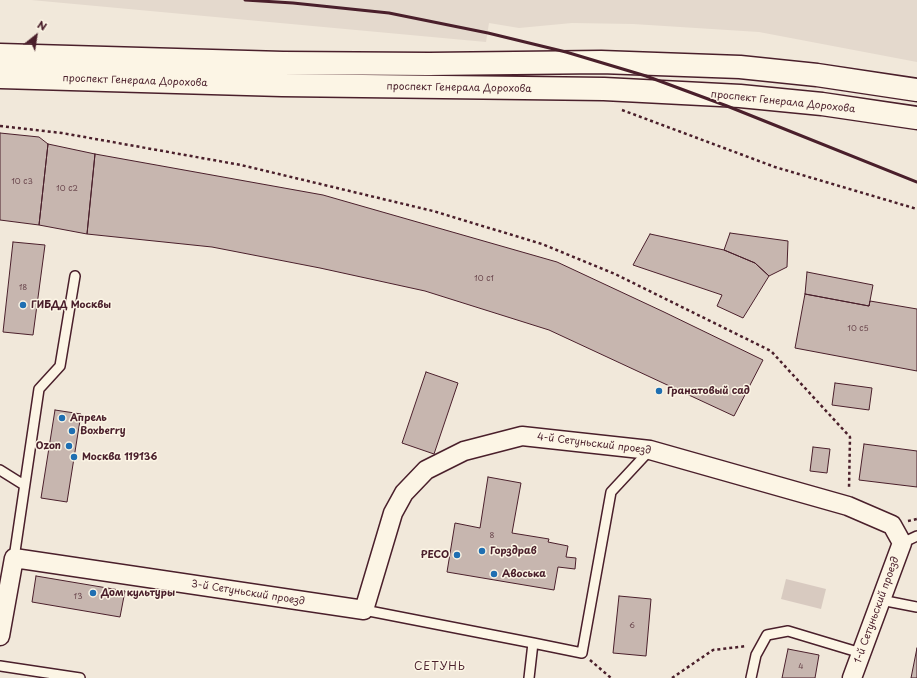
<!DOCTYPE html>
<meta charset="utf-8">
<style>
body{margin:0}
#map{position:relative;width:917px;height:678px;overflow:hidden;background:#f1e8da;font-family:"Playpen Sans",sans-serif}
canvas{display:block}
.north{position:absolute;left:16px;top:16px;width:40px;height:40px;-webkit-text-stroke:3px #fcf5e5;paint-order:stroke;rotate:30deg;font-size:11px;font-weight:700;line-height:16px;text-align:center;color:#4a1f2b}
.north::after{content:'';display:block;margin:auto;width:14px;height:18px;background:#4a1f2b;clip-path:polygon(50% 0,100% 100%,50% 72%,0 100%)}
</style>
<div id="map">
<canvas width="917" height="678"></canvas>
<div class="north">N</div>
</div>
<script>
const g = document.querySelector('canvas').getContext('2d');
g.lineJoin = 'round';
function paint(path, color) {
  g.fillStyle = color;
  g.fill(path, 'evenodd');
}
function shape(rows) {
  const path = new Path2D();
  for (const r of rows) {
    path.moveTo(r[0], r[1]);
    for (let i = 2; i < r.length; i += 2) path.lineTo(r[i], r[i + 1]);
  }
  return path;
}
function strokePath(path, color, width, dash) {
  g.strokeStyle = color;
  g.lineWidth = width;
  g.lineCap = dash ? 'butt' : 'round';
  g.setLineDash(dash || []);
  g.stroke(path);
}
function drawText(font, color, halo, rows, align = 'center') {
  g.font = font + ' "Playpen Sans",sans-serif';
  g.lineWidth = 3;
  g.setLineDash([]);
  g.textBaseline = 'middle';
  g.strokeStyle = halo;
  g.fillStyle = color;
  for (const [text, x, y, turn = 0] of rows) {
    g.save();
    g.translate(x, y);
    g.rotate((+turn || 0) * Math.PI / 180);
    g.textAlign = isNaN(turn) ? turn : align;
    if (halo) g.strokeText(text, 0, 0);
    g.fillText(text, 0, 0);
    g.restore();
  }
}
paint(shape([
 [31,0,917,0,917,62,759,32,633,24,572,23,519,28,489,23,486,42]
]), '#e4d9cd');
paint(shape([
 [786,579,826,589,821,609,781,599]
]), '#d8cac0');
const building = shape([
 [0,133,39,137,48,144,39,225,0,220,0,133],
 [48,144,95,154,87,234,39,225,48,144],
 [95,154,323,195,557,262,664,312,763,360,734,416,549,330,425,291,320,268,212,247,87,234,95,154],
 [730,233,788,241,787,267,769,276,755,263,724,250,730,233],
 [650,234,724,250,755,263,769,276,743,318,717,306,722,295,633,265,650,234],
 [13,242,45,245,33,335,3,332,13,242],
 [807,272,873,285,869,306,805,294,807,272],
 [805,294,869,306,870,301,917,309,917,371,795,348,805,294],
 [426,372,458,383,434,454,402,443,426,372],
 [835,383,872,388,869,410,832,405,835,383],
 [55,410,81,414,67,502,41,498,55,410],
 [864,444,917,451,917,487,859,480,864,444],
 [813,447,830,449,827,473,810,471,813,447],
 [488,477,521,483,512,533,549,539,548,542,568,546,566,557,576,558,575,569,558,567,554,590,447,572,455,523,480,528,488,477],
 [36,576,125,591,120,617,32,602,36,576],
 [619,596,651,599,646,656,613,653,619,596],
 [917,648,917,678,911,678,917,648],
 [788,649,819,655,815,678,782,678,788,649]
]);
paint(building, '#c7b6af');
strokePath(building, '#4a1f2b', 1);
const lane = shape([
 [0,470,24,485],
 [902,543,917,536],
 [14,558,39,389,60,366,75,276],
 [881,600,917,607],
 [364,610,533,643],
 [0,666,80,678],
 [529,678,533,643,582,653,611,492,650,450],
 [751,678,756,655,767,635,788,631,861,653]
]);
const street = shape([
 [0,636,14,558,364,610,393,513,404,493,426,470,464,451,522,436,650,450,848,506,892,525,902,543,852,678]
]);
const secondary = shape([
 [0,55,283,63,429,64,601,62,740,67,817,75,917,90],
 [0,77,282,85,604,89,740,96,822,104,917,118]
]);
strokePath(lane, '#4a1f2b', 12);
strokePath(street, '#4a1f2b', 21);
strokePath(secondary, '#4a1f2b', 25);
strokePath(shape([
 [622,110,775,167,917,209],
 [0,126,62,133,241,165,433,211,542,244,615,274,771,351,850,437,849,489],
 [908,521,917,519],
 [590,660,611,678],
 [672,678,713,650,747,646]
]), '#4a1f2b', 2.5, [3, 3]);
strokePath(lane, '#fcf5e5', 9);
strokePath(street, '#fcf5e5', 18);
strokePath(secondary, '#fcf5e5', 22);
strokePath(shape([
 [245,0,293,3,389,13,488,33,566,52,646,76,727,106,917,182]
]), '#4a1f2b', 3);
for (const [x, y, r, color] of [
 [23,305,4,"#1f6fb2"],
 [659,391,4,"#1f6fb2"],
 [62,418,4,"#1f6fb2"],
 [72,431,4,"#1f6fb2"],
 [69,446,4,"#1f6fb2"],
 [74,457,4,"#1f6fb2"],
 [482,551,4,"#1f6fb2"],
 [457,555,4,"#1f6fb2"],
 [494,574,4,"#1f6fb2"],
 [93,593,4,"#1f6fb2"]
]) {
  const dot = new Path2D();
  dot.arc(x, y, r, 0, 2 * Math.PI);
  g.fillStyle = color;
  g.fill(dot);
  strokePath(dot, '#fcf5e5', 1.5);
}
drawText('8px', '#69454c', null, [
 ["10 с3",22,182],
 ["10 с2",67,189],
 ["10 с1",484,279],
 ["18",23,288],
 ["10 с5",858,329],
 ["8",492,536],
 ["13",78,597],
 ["6",632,626],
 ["4",801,667]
]);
drawText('10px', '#4a1f2b', '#fcf5e5', [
 ["проспект Генерала Дорохова",135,81,2],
 ["проспект Генерала Дорохова",459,88,1],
 ["проспект Генерала Дорохова",783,102,6],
 ["4-й Сетуньский проезд",594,444,7],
 ["3-й Сетуньский проезд",248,593,9],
 ["1-й Сетуньский проезд",877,610,-70]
]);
drawText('bold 10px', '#4a1f2b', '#fcf5e5', [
 ["ГИБДД Москвы",31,305],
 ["Гранатовый сад",667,391],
 ["Апрель",70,418],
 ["Boxberry",80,431],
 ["Ozon",61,446,"right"],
 ["Москва 119136",82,457],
 ["Горздрав",490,551],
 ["РЕСО",449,555,"right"],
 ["Авоська",502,574],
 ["Дом культуры",101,593]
], 'left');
g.letterSpacing = '1px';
drawText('11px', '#4a1f2b', '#fcf5e5', [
 ["СЕТУНЬ",440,667]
]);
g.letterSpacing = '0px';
</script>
